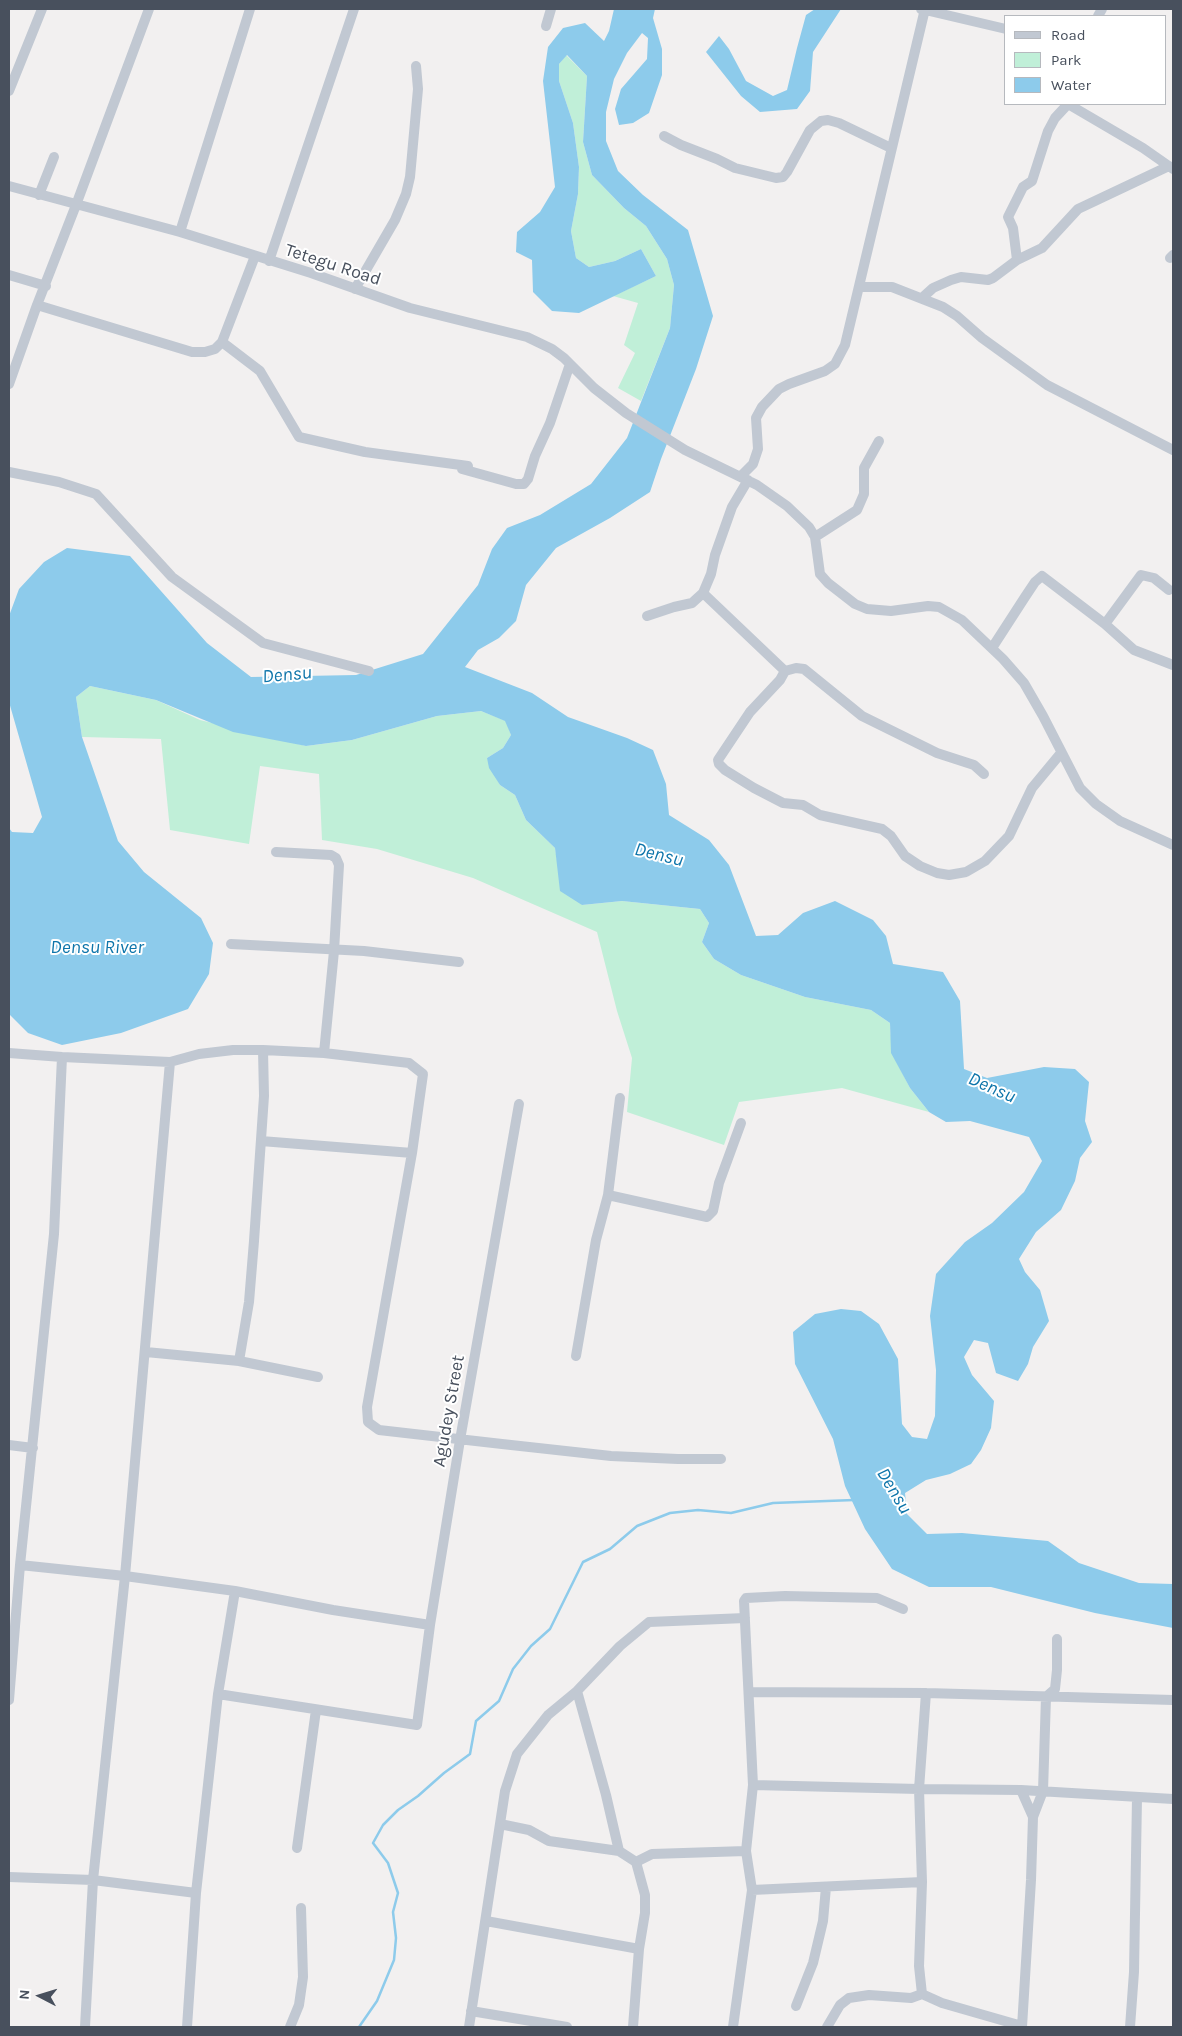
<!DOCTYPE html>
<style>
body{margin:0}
#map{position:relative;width:1182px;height:2036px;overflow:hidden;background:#f2f0f0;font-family:Karla,sans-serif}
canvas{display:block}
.frame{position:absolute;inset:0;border:10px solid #48505d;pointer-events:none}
.legend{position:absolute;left:1004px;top:15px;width:162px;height:90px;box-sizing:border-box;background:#fff;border:1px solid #b6b9be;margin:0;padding:6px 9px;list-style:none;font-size:15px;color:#48505d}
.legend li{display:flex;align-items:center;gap:10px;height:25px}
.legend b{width:25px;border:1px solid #b6b9be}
.north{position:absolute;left:15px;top:1971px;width:50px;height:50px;-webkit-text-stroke:4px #fff;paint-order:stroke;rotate:275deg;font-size:14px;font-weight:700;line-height:20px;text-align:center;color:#48505d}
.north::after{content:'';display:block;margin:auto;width:18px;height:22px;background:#48505d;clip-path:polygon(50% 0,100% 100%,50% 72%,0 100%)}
</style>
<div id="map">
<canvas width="1182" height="2036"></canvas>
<div class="frame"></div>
<ul class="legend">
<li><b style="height:6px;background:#c1c8d2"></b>Road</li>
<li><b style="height:14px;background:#c0efd8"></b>Park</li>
<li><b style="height:14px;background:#8dcbeb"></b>Water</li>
</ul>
<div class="north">N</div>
</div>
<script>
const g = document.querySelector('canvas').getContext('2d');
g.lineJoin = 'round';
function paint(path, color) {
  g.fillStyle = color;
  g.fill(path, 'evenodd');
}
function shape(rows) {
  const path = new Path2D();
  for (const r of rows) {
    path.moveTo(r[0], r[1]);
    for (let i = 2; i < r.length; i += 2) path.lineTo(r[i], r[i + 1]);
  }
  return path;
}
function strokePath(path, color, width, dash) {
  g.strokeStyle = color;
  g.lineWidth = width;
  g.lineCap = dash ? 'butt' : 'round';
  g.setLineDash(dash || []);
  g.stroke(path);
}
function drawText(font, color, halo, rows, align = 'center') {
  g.font = font + ' Karla,sans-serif';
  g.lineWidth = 4;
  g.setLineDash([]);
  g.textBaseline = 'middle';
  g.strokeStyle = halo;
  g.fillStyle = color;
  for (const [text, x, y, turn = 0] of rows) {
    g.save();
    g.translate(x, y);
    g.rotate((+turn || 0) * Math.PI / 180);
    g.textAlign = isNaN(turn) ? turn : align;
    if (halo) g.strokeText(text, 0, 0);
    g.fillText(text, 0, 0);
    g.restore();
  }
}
paint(shape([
 [566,55,587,76,583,142,592,175,624,208,646,226,667,259,674,285,670,328,641,401,618,388,635,353,624,345,638,303,613,296,656,276,641,249,615,261,589,267,576,258,571,231,578,194,579,167,573,123,559,81,559,64],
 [90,686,156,700,200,720,306,746,352,740,437,716,481,711,506,721,511,735,503,748,487,758,500,785,515,795,526,820,555,848,558,866,582,905,622,901,700,909,709,923,702,942,714,959,741,975,805,997,871,1010,890,1023,892,1053,910,1088,929,1112,842,1088,739,1102,724,1145,627,1112,632,1058,617,1011,597,932,473,878,377,849,322,840,319,774,260,766,249,844,170,830,161,739,82,737,76,697]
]), '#c0efd8');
paint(shape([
 [614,9,655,9,653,18,662,49,662,75,649,113,633,123,619,125,615,109,621,89,647,59,648,38,642,33,627,53,614,79,606,112,606,141,618,171,643,195,688,230,713,316,696,369,661,459,650,492,610,518,556,548,526,585,516,621,499,638,478,650,465,667,532,693,568,717,627,738,653,750,666,784,669,815,709,840,729,865,756,936,778,935,803,913,835,901,873,920,886,936,893,964,943,972,960,1001,964,1069,987,1078,1044,1067,1075,1069,1089,1082,1085,1121,1092,1142,1080,1158,1075,1181,1061,1210,1036,1232,1019,1259,1025,1272,1040,1290,1049,1321,1033,1347,1028,1364,1018,1381,996,1373,988,1343,974,1340,964,1357,972,1375,994,1401,991,1428,981,1450,971,1464,950,1474,926,1480,905,1493,907,1514,927,1534,962,1533,1048,1541,1079,1563,1139,1583,1173,1584,1173,1628,1095,1613,991,1587,929,1587,892,1569,865,1529,845,1486,833,1439,795,1364,793,1332,815,1314,841,1309,861,1311,879,1324,898,1359,902,1424,912,1437,927,1439,935,1416,936,1370,930,1316,936,1274,965,1242,992,1223,1024,1192,1042,1161,1029,1137,970,1121,946,1122,929,1112,910,1088,891,1053,890,1023,871,1010,805,997,741,975,714,959,702,942,709,923,700,909,622,901,582,905,560,891,555,848,526,820,515,795,500,785,489,768,487,758,503,748,511,735,505,721,481,711,437,716,352,740,306,746,233,732,156,700,90,686,76,697,82,737,118,841,144,872,201,918,213,943,209,974,188,1009,121,1033,62,1045,28,1033,9,1014,9,828,12,832,33,833,42,817,9,702,9,616,19,589,44,562,67,548,130,556,207,643,251,677,356,675,423,654,478,585,492,549,507,528,540,515,591,484,627,438,670,328,674,285,667,259,646,226,624,208,592,175,583,142,587,76,567,55,559,64,559,81,573,123,579,167,578,194,571,231,576,258,589,267,615,261,641,249,656,276,579,313,552,311,533,292,532,260,516,252,517,232,540,212,555,187,543,81,548,47,563,28,585,23,604,41,609,31],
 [815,9,841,9,813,52,810,91,797,109,760,112,741,96,706,52,719,36,729,49,746,81,773,96,787,90,797,48,806,15]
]), '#8dcbeb');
strokePath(shape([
 [359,2027,377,2001,394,1960,396,1938,393,1912,398,1893,388,1863,373,1843,383,1825,398,1810,418,1796,444,1773,470,1754,476,1721,499,1701,513,1669,531,1646,550,1629,583,1562,610,1549,637,1526,670,1513,698,1510,731,1513,773,1503,854,1500]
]), '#8dcbeb', 2.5);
strokePath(shape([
 [921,9,1006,29],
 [1098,16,1102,9],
 [546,26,551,9],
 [9,91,42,9],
 [1068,104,1143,148,1173,169],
 [664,136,681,145,717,159,735,168,776,178,783,177,787,172,810,130,821,121,828,120,839,123,891,148],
 [9,186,180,232,311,273,410,308,527,337,552,349,564,358,594,388,626,413,685,450,757,485,787,506,809,527,815,537,820,574,828,583,855,604,867,609,891,611,928,606,939,607,962,620,1003,659,1024,683,1043,716,1080,788,1096,804,1120,821,1173,845],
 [39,195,54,157],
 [180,232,250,9],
 [1170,258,1173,255],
 [1017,260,1013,228,1008,217,1023,187,1032,181,1048,131,1055,118,1068,104],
 [269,261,354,9],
 [9,275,46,286],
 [860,287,892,287,943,307,957,316,982,338,1047,385,1173,450],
 [355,289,395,220,406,194,410,177,418,89,416,66],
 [922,298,933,288,951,280,961,277,988,280,993,278,1017,260,1042,248,1078,209,1169,166],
 [37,305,192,352,205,352,215,349,222,342,255,256],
 [222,342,260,371,299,437,365,452,468,466],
 [9,384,37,305,76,205,149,9],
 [462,469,516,484,524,484,528,479,535,456,550,423,570,364],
 [9,472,59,482,96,494,172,577,263,643,369,671],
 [741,476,753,464,758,449,756,418,762,407,779,389,789,384,825,371,835,364,845,345,925,9],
 [815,537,857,510,864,494,864,468,879,441],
 [703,593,785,671],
 [647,616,674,607,692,603,703,593,711,574,715,555,732,507,748,480],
 [1105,624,1141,575,1154,578,1169,590],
 [992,648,1025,597,1035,582,1042,576,1105,624,1134,650,1173,665],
 [984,774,974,765,937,753,862,716,804,669,796,668,785,671,780,680,750,712,718,760,719,764,725,770,754,788,783,803,803,805,820,815,882,829,891,836,905,856,920,866,937,873,949,875,966,872,985,861,1009,836,1032,788,1061,753],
 [276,852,331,855,336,858,339,865,334,951,324,1053],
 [231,944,364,951,459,962],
 [9,1053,62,1057,170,1062,199,1054,233,1050,263,1050,324,1053,409,1063,423,1074,412,1153,367,1407,368,1422,379,1430,502,1444,611,1456,678,1459,721,1459],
 [261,1141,412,1153],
 [608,1195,707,1217,713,1211,719,1183,741,1123],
 [146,1352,239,1361,318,1377],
 [576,1356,596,1240,608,1195,620,1098],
 [239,1361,249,1302,254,1241,264,1096,263,1050],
 [9,1445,33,1448],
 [20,1565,125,1576,235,1591,333,1610,430,1625],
 [577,1691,606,1795,619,1851],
 [749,1692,926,1693,1173,1700],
 [218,1694,417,1725,430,1625,460,1440,519,1104],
 [9,1700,20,1565,54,1234,62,1057],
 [753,1785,919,1789,1021,1790,1173,1799],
 [1021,1790,1033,1817,1031,1880,1022,2027],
 [1033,1817,1043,1791,1046,1697,1055,1689,1057,1670,1057,1639],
 [500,1824,529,1830,549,1841,619,1851,636,1862,645,1895,645,1913,639,1949,633,2027],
 [297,1848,316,1710],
 [636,1862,652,1854,746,1851],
 [9,1877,93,1880,196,1893],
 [752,1890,922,1882],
 [486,1921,639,1949],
 [922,1994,919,1966,922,1882,919,1789,926,1693],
 [796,2006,813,1963,823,1921,826,1887],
 [471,2011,567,2027],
 [85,2027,93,1880,125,1576,170,1062],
 [187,2027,196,1893,218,1694,235,1591],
 [290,2027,299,2005,303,1977,301,1908],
 [469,2027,505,1791,517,1754,548,1715,577,1691,620,1646,649,1622,745,1618],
 [733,2027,752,1890,746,1851,753,1785,744,1601,746,1598,785,1596,877,1598,903,1609],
 [827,2027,840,2005,849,1998,869,1995,911,1998,922,1994,942,2003,1022,2026],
 [1130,2027,1134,1972,1137,1798]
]), '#c1c8d2', 10);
drawText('18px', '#48505d', '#fff', [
 ["Tetegu Road",333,265,18],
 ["Agudey Street",449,1411,-80]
]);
drawText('italic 19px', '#0e75aa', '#fff', [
 ["Densu",287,675,-5],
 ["Densu",659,855,14],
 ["Densu River",97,948],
 ["Densu",992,1088,24],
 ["Densu",894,1491,59]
]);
</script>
